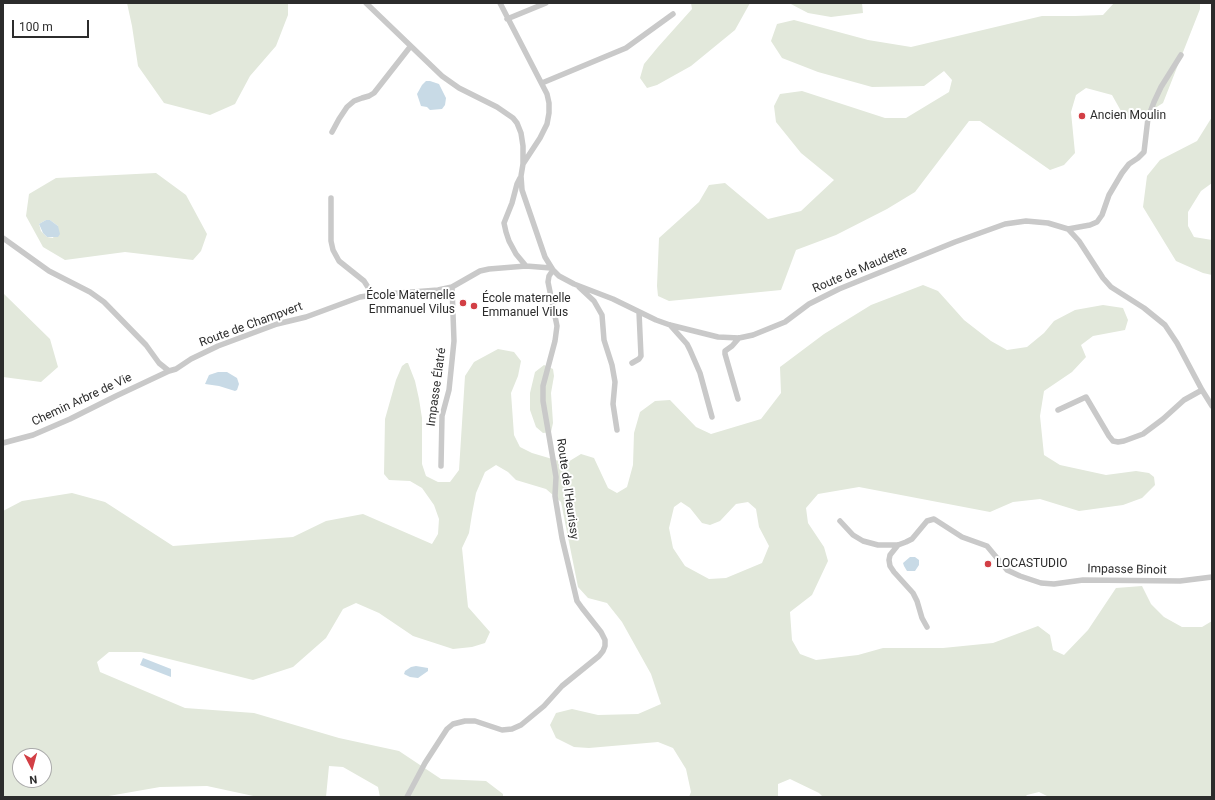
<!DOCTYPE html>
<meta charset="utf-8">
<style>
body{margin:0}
#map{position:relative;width:1215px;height:800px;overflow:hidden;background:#fff;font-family:Roboto,sans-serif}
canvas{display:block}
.frame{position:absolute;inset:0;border:4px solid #2c2c2c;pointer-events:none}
.north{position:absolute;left:12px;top:748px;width:40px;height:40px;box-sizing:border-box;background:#fff;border:1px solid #ababab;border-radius:50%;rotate:174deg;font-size:11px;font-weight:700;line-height:16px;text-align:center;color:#2c2c2c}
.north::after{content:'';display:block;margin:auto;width:14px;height:18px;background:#d23f45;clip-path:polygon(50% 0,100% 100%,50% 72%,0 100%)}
.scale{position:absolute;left:12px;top:20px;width:77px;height:18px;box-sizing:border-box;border:2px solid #2c2c2c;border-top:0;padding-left:5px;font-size:12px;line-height:14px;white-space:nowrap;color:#2c2c2c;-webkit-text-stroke:3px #fff;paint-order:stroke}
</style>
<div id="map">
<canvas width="1215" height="800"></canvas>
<div class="frame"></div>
<div class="north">N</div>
<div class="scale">100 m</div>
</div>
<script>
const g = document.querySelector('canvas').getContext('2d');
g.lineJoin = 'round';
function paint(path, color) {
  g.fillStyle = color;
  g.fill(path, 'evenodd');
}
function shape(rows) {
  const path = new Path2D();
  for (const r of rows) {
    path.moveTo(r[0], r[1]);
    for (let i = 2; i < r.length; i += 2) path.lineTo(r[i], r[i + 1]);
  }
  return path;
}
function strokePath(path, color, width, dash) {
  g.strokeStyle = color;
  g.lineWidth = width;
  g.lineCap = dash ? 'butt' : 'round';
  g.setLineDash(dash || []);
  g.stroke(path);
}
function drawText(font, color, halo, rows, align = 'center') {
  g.font = font + ' Roboto,sans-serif';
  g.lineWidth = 4;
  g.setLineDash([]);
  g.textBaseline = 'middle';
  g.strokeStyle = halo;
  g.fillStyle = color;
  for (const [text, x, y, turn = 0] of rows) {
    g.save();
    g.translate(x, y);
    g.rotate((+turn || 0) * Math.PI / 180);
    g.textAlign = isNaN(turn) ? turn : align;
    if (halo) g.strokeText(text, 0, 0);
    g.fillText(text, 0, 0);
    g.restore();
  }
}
paint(shape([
 [127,3,288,3,288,15,276,46,250,76,235,104,210,115,164,103,138,66,132,26],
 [691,3,750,3,735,30,691,66,657,85,647,88,640,78,644,64,658,47,692,9],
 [789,3,862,3,863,13,831,17,808,13],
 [1114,3,1200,3,1200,9,1163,103,1136,120,1129,119,1121,111,1112,95,1086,88,1076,95,1071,112,1075,153,1064,165,1050,170,980,121,969,121,915,192,887,209,836,235,796,250,781,290,669,301,658,296,657,286,659,238,699,202,709,185,725,183,768,219,801,211,834,180,801,153,776,122,774,106,780,94,802,91,885,118,906,118,949,92,952,80,944,71,924,86,872,87,818,72,782,58,771,41,777,24,794,20,868,40,911,47,1042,16,1075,16,1103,15],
 [1212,117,1212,183,1201,191,1188,212,1188,226,1194,237,1212,240,1212,275,1203,273,1176,261,1143,207,1147,176,1160,160,1197,141],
 [156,173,186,195,207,234,201,251,193,260,125,252,65,260,43,247,26,216,29,194,56,178],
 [46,220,50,220,58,226,53,238,47,237,41,231,39,224],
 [923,285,938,291,964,320,991,341,1007,350,1027,347,1044,333,1054,321,1075,310,1103,305,1123,308,1128,320,1125,330,1093,336,1081,345,1086,357,1072,372,1044,391,1040,416,1044,455,1060,465,1106,475,1136,471,1149,473,1154,477,1155,485,1142,498,1123,505,1079,511,1040,499,1013,502,990,512,859,487,818,494,806,508,808,523,824,547,828,561,812,595,790,612,792,640,800,654,816,660,858,655,883,648,943,648,993,643,1038,626,1050,635,1053,650,1064,655,1088,630,1116,588,1142,586,1151,604,1164,617,1182,627,1202,627,1212,621,1212,797,1049,797,1039,792,1027,795,1025,797,823,797,819,793,790,779,778,784,778,797,689,797,691,792,686,769,673,748,658,742,589,748,574,747,556,738,550,725,556,713,572,709,598,715,638,714,661,704,651,674,622,622,607,603,588,598,578,587,561,502,546,489,516,480,508,472,496,465,485,472,476,493,472,514,469,533,462,548,468,607,490,632,485,643,472,647,453,649,413,636,379,613,356,603,343,609,326,638,293,667,253,680,141,652,109,652,97,662,100,672,185,708,254,713,339,738,399,751,441,779,486,781,503,794,503,797,380,797,378,787,343,767,329,766,326,797,258,797,207,786,160,787,103,797,3,797,3,511,22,501,72,493,105,502,173,546,293,537,326,521,363,514,432,544,438,534,439,519,434,505,422,488,410,481,389,480,384,474,385,419,396,380,402,366,406,363,408,363,415,381,419,399,422,418,422,464,426,476,438,482,450,482,459,470,465,376,474,362,498,349,514,352,521,361,518,376,511,393,514,435,520,447,532,453,559,461,563,465,581,454,594,458,608,488,617,493,627,487,633,465,634,433,640,412,655,401,670,400,696,427,711,434,761,419,781,393,780,367,824,334,871,305],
 [681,502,690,508,702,523,710,525,720,521,736,504,748,502,756,509,759,527,769,546,762,563,726,578,709,579,685,566,673,548,669,528,674,507],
 [20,756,44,756,44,780,20,780],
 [3,293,50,339,58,367,41,382,3,377],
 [544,365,553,369,554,376,551,393,553,423,551,432,543,433,536,427,530,410,530,393,535,372]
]), '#e2e8db');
paint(shape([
 [426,81,430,81,439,84,446,98,445,105,442,109,430,110,427,107,421,106,417,94,422,85],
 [46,220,50,220,58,226,60,234,58,237,47,237,43,233,39,224],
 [218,372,227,372,237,378,239,384,237,390,235,391,219,386,205,384,209,375],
 [910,557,915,557,919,560,919,565,915,571,907,571,904,566,903,563],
 [143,658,171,669,171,677,140,665],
 [416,666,428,668,428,671,418,678,410,677,404,674,405,671,411,667]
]), '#c8dae6');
strokePath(shape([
 [366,3,442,76,459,88,497,107,513,118,517,123,521,133,523,146,523,164,521,176,522,190,545,257,553,270,559,276,574,284,613,299,656,320,670,325,718,337,739,338,753,335,785,322,809,304,839,289,955,242,1005,224,1026,221,1048,223,1068,229,1079,241,1103,278,1111,287,1144,308,1165,325,1177,343,1202,390,1212,406],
 [500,3,547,94,549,103,549,113,547,124,540,138,523,164],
 [507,19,546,3],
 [542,83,626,48,673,14],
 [332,132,339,119,347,107,354,101,362,98,369,96,374,93,410,47],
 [520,178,517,184,512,203,504,223,506,232,509,241,516,254,526,266],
 [331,198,331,241,333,250,339,261,364,281,373,295],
 [1068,229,1090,225,1097,222,1102,215,1109,195,1122,173,1129,164,1138,158,1144,152,1148,118,1154,102,1161,87,1181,55],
 [3,238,49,271,90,292,104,302,146,345,159,363,169,371,176,369,191,359,218,346,277,324,306,317,360,297,373,295,438,290,452,287,480,271,489,269,526,266,551,268],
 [579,287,594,301,602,315,604,340,612,365,615,382,613,404,617,430],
 [670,325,687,344,690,350,700,373,712,417],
 [632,363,639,359,641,356,639,312],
 [738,399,725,354,725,351,732,346,739,338],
 [1058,410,1086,397,1109,436,1113,441,1118,442,1124,441,1143,434,1163,419,1184,400,1202,390],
 [3,443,33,435,70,419,116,396,169,371],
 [441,466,442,416,449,390,454,341,452,287],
 [840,521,853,535,863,541,878,545,898,545,906,542,912,539,927,521,934,519,962,537,987,546,1007,570,1020,576,1041,583,1054,584,1083,580,1180,581,1212,577],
 [898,545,890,555,889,560,890,566,894,572,913,593,917,601,922,618,927,627],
 [407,797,425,763,447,729,453,724,465,721,475,721,502,730,512,729,521,725,544,706,562,686,599,656,603,651,605,646,605,640,601,632,582,608,577,601,562,538,555,496,556,477,554,465,543,401,543,386,555,341,557,326,548,282,549,276,553,270]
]), '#c9c9c9', 5.5);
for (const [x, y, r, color] of [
 [1082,116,4,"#d23f45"],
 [463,303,4,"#d23f45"],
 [474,306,4,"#d23f45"],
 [988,564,4,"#d23f45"]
]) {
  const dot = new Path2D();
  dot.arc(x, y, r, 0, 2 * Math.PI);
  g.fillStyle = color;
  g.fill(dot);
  strokePath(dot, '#fff', 1.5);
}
drawText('12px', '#2c2c2c', '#fff', [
 ["Ancien Moulin",1090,116],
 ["École Maternelle",455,296,"right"],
 ["Emmanuel Vilus",455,310,"right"],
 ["École maternelle",482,299],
 ["Emmanuel Vilus",482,313],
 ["LOCASTUDIO",996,564]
], 'left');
drawText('12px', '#2c2c2c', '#fff', [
 ["Route de Maudette",860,270,-23],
 ["Route de Champvert",251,325,-20],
 ["Impasse Élatré",437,387,-82],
 ["Chemin Arbre de Vie",82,400,-25],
 ["Route de l'Heurissy",567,489,82],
 ["Impasse Binoit",1127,570,1]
]);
</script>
